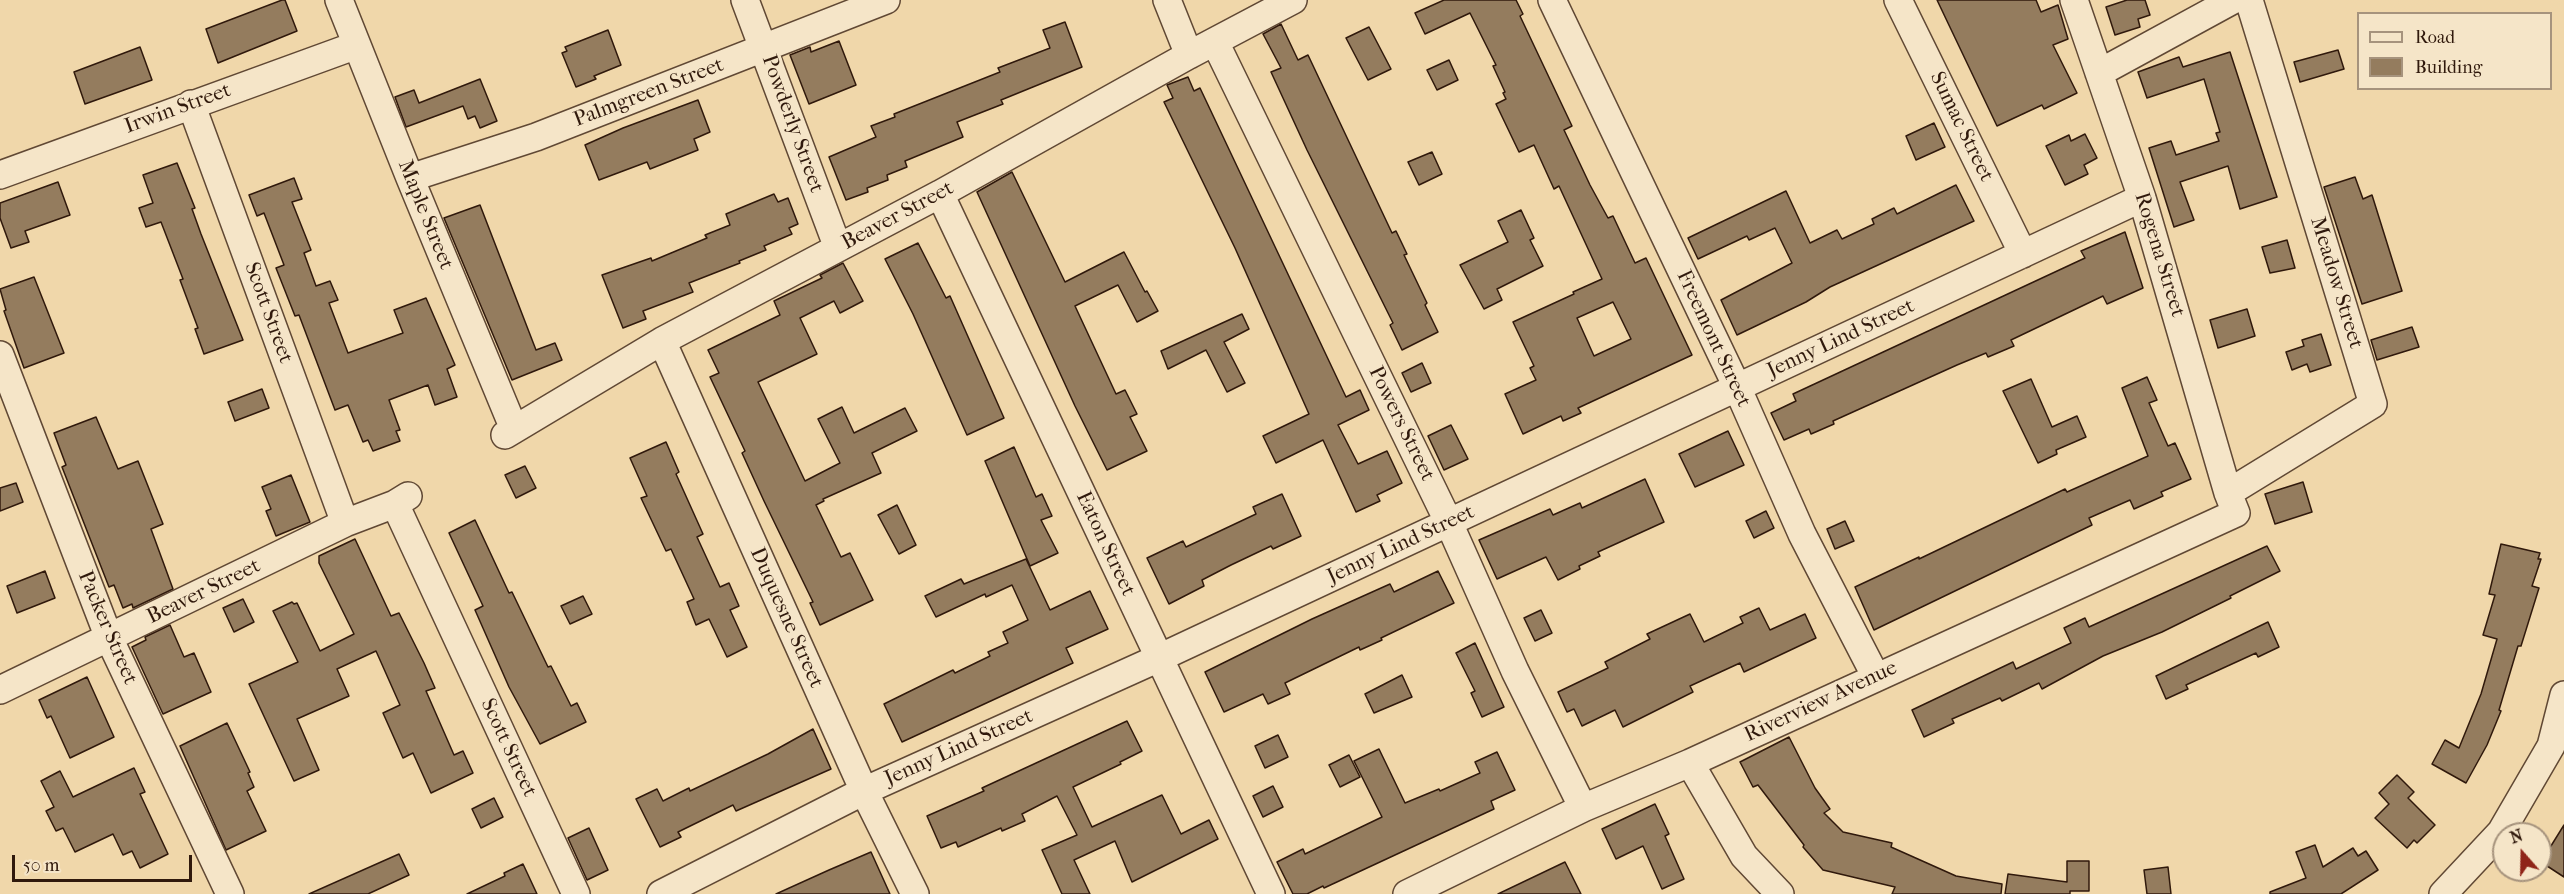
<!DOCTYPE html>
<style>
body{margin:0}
#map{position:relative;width:2564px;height:894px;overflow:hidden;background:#f0d7aa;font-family:"IM FELL French Canon",serif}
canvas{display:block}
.legend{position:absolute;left:2357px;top:12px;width:195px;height:78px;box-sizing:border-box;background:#f5e5c8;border:2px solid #a6937d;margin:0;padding:8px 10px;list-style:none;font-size:18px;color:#30190c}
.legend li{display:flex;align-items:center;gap:12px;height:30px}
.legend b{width:30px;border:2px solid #a6937d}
.north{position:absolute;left:2492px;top:822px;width:60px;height:60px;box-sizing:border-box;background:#f5e5c8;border:2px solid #a6937d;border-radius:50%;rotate:340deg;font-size:16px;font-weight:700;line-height:24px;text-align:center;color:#30190c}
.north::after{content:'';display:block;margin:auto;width:21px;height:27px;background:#8f2418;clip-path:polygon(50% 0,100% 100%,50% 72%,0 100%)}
.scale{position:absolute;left:12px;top:855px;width:180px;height:27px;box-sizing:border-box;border:3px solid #30190c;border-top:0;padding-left:8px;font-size:18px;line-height:21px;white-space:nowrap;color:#30190c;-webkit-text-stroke:4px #f5e5c8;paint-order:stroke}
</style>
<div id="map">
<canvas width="2564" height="894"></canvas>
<ul class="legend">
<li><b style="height:8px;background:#f5e5c8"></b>Road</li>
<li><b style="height:16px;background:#947c5e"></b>Building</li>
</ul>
<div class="north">N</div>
<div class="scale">50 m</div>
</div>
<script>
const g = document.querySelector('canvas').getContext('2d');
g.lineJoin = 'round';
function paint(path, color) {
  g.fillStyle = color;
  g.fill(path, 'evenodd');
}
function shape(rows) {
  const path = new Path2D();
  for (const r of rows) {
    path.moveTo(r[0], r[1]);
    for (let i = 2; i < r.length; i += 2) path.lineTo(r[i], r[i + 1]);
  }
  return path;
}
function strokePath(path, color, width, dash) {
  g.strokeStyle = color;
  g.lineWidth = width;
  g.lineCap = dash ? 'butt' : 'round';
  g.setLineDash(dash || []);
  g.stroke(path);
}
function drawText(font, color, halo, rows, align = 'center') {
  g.font = font + ' "IM FELL French Canon",serif';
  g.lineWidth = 6;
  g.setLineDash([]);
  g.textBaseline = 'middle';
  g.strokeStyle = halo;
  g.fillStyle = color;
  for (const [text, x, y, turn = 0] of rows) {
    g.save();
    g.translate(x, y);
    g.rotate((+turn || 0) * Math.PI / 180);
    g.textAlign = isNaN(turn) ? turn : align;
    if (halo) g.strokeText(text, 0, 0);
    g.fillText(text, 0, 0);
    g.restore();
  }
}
const building = shape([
 [282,0,285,0,297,31,218,63,206,29,282,0],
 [1444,0,1516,0,1523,14,1520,16,1572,126,1564,130,1590,185,1608,218,1613,216,1635,263,1646,258,1692,355,1578,408,1581,413,1563,421,1561,416,1523,434,1505,394,1536,380,1530,368,1534,366,1513,322,1574,294,1573,292,1602,279,1559,186,1554,189,1534,145,1519,152,1496,104,1506,99,1503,93,1505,92,1493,66,1496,65,1470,13,1425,34,1415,13,1444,0],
 [1613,302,1631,339,1594,356,1577,318,1613,302],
 [1937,0,2036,0,2041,12,2058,5,2068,39,2053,45,2077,93,2044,109,2042,105,1997,126,1937,0],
 [2127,0,2145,0,2150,15,2138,19,2140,27,2115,35,2106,7,2127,0],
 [1065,22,1082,67,1001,100,1003,104,957,122,963,137,905,161,907,167,887,175,888,180,867,188,868,192,846,200,829,157,876,137,871,126,895,117,894,114,1000,72,998,68,1050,48,1043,30,1065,22],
 [1281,24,1298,60,1308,55,1392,233,1396,231,1407,254,1404,255,1427,303,1425,305,1438,332,1402,350,1390,325,1393,323,1307,150,1271,72,1281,68,1263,34,1281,24],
 [1369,27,1391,69,1368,80,1346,38,1369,27],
 [608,30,621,65,594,76,596,79,576,87,562,53,567,51,565,47,608,30],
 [839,41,856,85,809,104,790,55,810,47,811,52,839,41],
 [140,47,152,80,85,104,74,72,140,47],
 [2338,50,2344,69,2300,82,2294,62,2338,50],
 [2230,52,2277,197,2240,209,2228,166,2180,182,2194,220,2174,227,2149,148,2171,141,2176,155,2219,141,2216,133,2220,132,2204,79,2147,98,2138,72,2179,57,2183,67,2230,52],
 [1449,60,1458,80,1437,90,1427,70,1449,60],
 [1188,77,1194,91,1200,88,1346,397,1360,390,1369,410,1338,425,1358,464,1387,451,1402,483,1377,495,1380,501,1356,512,1323,440,1276,463,1263,436,1309,414,1235,248,1164,102,1173,98,1167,85,1188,77],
 [480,79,497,121,480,128,475,116,468,119,463,106,406,127,395,97,414,90,419,103,480,79],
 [698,100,710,132,694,139,698,150,650,169,647,162,599,180,585,145,623,128,698,100],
 [1934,123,1945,147,1916,160,1906,136,1934,123],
 [2085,134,2097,158,2084,165,2088,174,2065,185,2046,146,2069,135,2071,141,2085,134],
 [1432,152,1442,174,1419,185,1408,162,1432,152],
 [177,163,195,208,192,209,201,234,243,340,204,354,195,329,198,328,180,280,183,279,161,222,146,227,139,208,153,203,143,175,177,163],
 [1012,172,1065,282,1124,252,1145,292,1147,291,1158,311,1137,322,1118,285,1075,306,1116,394,1125,390,1137,414,1130,417,1147,451,1107,470,1075,406,977,192,1012,172],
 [2355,177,2363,199,2372,195,2402,291,2362,304,2324,187,2355,177],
 [294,178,302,199,292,202,311,250,304,253,316,286,330,281,338,300,329,303,348,353,403,333,394,310,426,298,455,365,447,369,457,397,435,405,428,385,389,400,400,430,396,431,400,441,373,451,368,440,363,442,348,405,335,410,299,315,295,316,276,268,284,265,264,213,257,216,249,195,294,178],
 [58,182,70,215,25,231,29,242,11,248,0,218,0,203,58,182],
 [1956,185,1974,221,1830,287,1806,302,1737,335,1721,300,1792,263,1775,228,1749,240,1747,236,1698,259,1688,238,1786,191,1810,243,1837,230,1842,239,1874,224,1872,219,1894,208,1897,214,1956,185],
 [774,194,778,202,788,198,798,224,789,228,792,234,764,246,766,250,739,261,740,263,689,283,693,292,643,311,646,319,623,328,602,275,651,258,652,261,707,238,705,235,730,225,726,214,774,194],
 [480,205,536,350,555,343,562,360,512,380,444,218,480,205],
 [1521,210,1534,238,1530,240,1543,266,1497,289,1502,300,1484,309,1460,265,1508,242,1498,221,1521,210],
 [2125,232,2143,288,2107,304,2103,296,2011,340,2014,346,1988,357,1986,353,1957,365,1833,421,1834,424,1811,434,1809,429,1784,440,1771,413,1796,401,1793,394,2085,258,2081,251,2125,232],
 [2287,240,2295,268,2270,273,2262,247,2287,240],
 [918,243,946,298,950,296,1004,418,967,435,913,314,885,259,918,243],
 [843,263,863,301,840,313,834,301,800,318,817,354,758,382,805,481,840,463,818,419,842,407,854,433,905,408,917,431,872,453,881,473,823,499,824,501,816,505,841,557,850,553,873,600,820,625,810,603,813,602,764,501,742,453,745,451,710,377,719,373,708,350,780,315,774,301,822,278,820,275,843,263],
 [34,277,64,353,24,368,4,311,6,310,0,289,34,277],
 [2247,309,2255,336,2218,348,2210,320,2247,309],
 [1242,314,1249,329,1224,342,1245,383,1227,392,1206,350,1168,369,1161,351,1242,314],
 [2412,327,2419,347,2377,360,2371,340,2412,327],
 [2321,334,2331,365,2310,372,2307,364,2292,370,2286,352,2304,346,2302,340,2321,334],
 [1422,363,1431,383,1411,392,1402,373,1422,363],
 [2147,377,2157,400,2149,403,2168,446,2175,443,2191,479,2161,492,2163,496,2134,509,2130,500,2089,518,2092,525,1874,630,1855,587,1919,557,1919,559,2065,489,2067,492,2148,456,2122,388,2147,377],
 [2031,379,2052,427,2077,416,2086,437,2056,450,2057,454,2038,463,2003,391,2031,379],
 [262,389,269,408,235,421,228,402,262,389],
 [96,417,118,469,138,461,163,524,151,529,173,589,133,608,132,604,123,608,114,585,109,587,62,467,66,465,54,433,96,417],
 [1451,425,1468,459,1444,470,1428,436,1451,425],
 [1728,431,1744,465,1695,487,1679,454,1728,431],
 [666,442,679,472,676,474,703,534,697,537,720,587,729,583,739,606,730,610,747,647,727,657,709,619,696,625,687,602,694,599,671,549,666,551,641,498,647,496,630,458,666,442],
 [1014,447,1036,497,1042,494,1052,516,1041,520,1058,553,1030,566,985,461,1014,447],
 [525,466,536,488,516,498,505,475,525,466],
 [291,475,310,522,276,536,266,511,271,509,262,487,291,475],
 [1645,479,1664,522,1598,552,1600,556,1579,566,1580,569,1558,580,1546,557,1497,579,1479,540,1550,509,1553,515,1580,503,1582,508,1645,479],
 [2303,482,2312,512,2275,524,2265,494,2303,482],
 [16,483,23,502,0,511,0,488,16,483],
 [1282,494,1301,536,1273,549,1271,546,1231,565,1202,580,1204,586,1169,604,1147,558,1183,541,1186,547,1256,514,1253,507,1282,494],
 [897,505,916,545,899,554,878,515,897,505],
 [1766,511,1774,528,1754,538,1746,521,1766,511],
 [475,520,509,593,512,592,548,667,551,666,571,706,577,703,586,722,540,744,509,687,475,610,483,606,449,533,475,520],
 [1845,521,1854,541,1835,549,1827,529,1845,521],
 [355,539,391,616,399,613,424,663,435,688,426,691,454,755,463,751,473,773,431,793,413,753,403,758,383,713,400,705,376,651,337,669,349,696,297,719,319,770,294,781,249,684,298,662,273,611,292,602,294,604,297,603,320,651,354,634,319,563,319,556,355,539],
 [2501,544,2540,553,2538,559,2541,559,2532,586,2539,588,2521,646,2518,646,2499,710,2501,711,2487,745,2466,783,2432,764,2445,740,2459,748,2481,694,2497,639,2483,635,2495,595,2489,594,2501,544],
 [2267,546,2280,571,2230,596,2231,598,2162,632,2103,656,2042,689,2039,683,2002,701,2000,698,1952,719,1954,723,1924,737,1912,710,2013,662,2016,669,2071,643,2064,628,2085,618,2089,627,2267,546],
 [1026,559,1050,610,1090,591,1108,629,1066,648,1073,663,902,742,884,704,953,670,955,673,990,656,988,652,1008,643,1003,632,1028,620,1012,585,986,597,985,594,936,617,925,596,961,579,964,584,1026,559],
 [45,571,55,598,17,613,7,586,45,571],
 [1438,571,1454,603,1381,638,1382,640,1360,650,1359,647,1285,683,1290,694,1268,704,1263,694,1224,712,1205,672,1312,619,1390,584,1394,592,1438,571],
 [583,596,592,614,570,624,561,606,583,596],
 [243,599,254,622,234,632,223,608,243,599],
 [1759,608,1770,630,1805,614,1816,638,1744,672,1740,663,1690,686,1693,692,1623,727,1615,710,1582,726,1574,709,1567,712,1558,692,1608,668,1605,662,1650,639,1647,634,1690,614,1704,642,1743,623,1740,617,1759,608],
 [1541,610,1552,633,1535,641,1524,618,1541,610],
 [2268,622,2279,647,2258,657,2256,653,2186,685,2188,689,2166,699,2156,676,2268,622],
 [170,625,184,657,194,653,211,692,163,714,132,647,146,640,145,637,170,625],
 [1475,643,1504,707,1482,717,1471,693,1475,691,1456,653,1475,643],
 [1402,675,1412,697,1374,713,1365,694,1402,675],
 [87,677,114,737,70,758,51,716,47,718,39,700,87,677],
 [1127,721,1142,751,1120,762,1121,764,1073,787,1092,827,1162,795,1181,834,1209,820,1218,839,1132,882,1115,841,1074,860,1090,894,1062,894,1042,850,1077,835,1057,796,1022,814,1025,821,1002,831,1001,828,958,847,956,842,941,848,927,816,984,791,982,788,1127,721],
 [227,723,250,772,248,773,254,787,247,791,266,831,226,850,180,746,227,723],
 [813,729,831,769,736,811,733,805,678,832,681,837,660,847,636,799,657,789,663,801,689,788,690,791,768,754,813,729],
 [1278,735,1288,757,1265,768,1255,746,1278,735],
 [1789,737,1815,788,1830,809,1824,813,1843,832,1892,843,1891,847,1956,876,2002,884,2001,894,1892,894,1895,887,1823,870,1803,847,1804,845,1758,785,1753,787,1740,762,1789,737],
 [1379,749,1405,803,1439,789,1440,791,1480,773,1475,762,1497,752,1515,790,1491,801,1494,809,1324,888,1323,886,1307,894,1293,894,1277,862,1303,849,1305,854,1382,817,1354,761,1379,749],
 [1349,755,1360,777,1340,787,1329,765,1349,755],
 [134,768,145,792,140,794,168,854,140,868,132,851,123,855,113,834,75,852,63,828,56,831,46,811,54,807,41,781,60,771,73,797,134,768],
 [2397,775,2414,792,2408,798,2435,825,2417,843,2414,840,2407,848,2375,818,2389,804,2379,793,2397,775],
 [1273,786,1283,807,1263,817,1253,796,1273,786],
 [494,798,503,817,481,828,472,809,494,798],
 [1655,804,1669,834,1665,836,1684,879,1662,889,1643,846,1616,859,1602,829,1655,804],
 [2564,825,2564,877,2541,862,2564,825],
 [589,828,608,870,587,880,568,838,589,828],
 [2315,845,2323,867,2353,848,2358,856,2366,851,2378,870,2341,894,2270,894,2270,892,2306,878,2296,852,2315,845],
 [871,852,890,894,776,894,829,870,871,852],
 [399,854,409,875,368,894,309,894,399,854],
 [2067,861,2089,861,2089,891,2070,891,2070,894,2005,894,2008,874,2067,882,2067,861],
 [1565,862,1581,894,1498,894,1565,862],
 [523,864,537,894,467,894,505,876,504,873,523,864],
 [2168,867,2171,894,2147,894,2144,870,2168,867]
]);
paint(building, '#947c5e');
strokePath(building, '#30190c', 1.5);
const street = shape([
 [339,0,410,178,514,429],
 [745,0,838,248],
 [1167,0,1189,55],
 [1552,0,1737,387,1802,534,1876,677],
 [1898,0,2023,254],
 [1215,42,1449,523,1515,671,1583,808],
 [2099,73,2233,0],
 [191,104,345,523],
 [0,175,357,45],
 [410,178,536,137,886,0],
 [940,194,1271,894],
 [662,341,864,791,915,894],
 [0,355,109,638,230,894],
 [505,435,662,341,940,194,1189,55,1293,0],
 [2228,493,2373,404,2249,0],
 [395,504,576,894],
 [0,690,345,523,395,504,408,496],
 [1690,763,1744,856,1780,894],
 [661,894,864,791,1159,658,2142,198],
 [1407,894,1583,808,1690,763,2236,513,2228,493,2142,198,2074,0],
 [2443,894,2501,832,2551,746,2564,695]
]);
strokePath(street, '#604834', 30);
strokePath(street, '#f5e5c8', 27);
drawText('21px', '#30190c', '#f5e5c8', [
 ["Palmgreen Street",649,93,-21],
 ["Irwin Street",178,109,-20],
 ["Powderly Street",792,124,70],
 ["Sumac Street",1961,127,64],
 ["Maple Street",425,215,68],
 ["Beaver Street",898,216,-28],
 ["Rogena Street",2159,255,73],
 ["Meadow Street",2336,283,73],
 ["Scott Street",268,313,70],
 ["Freemont Street",1713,339,65],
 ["Jenny Lind Street",1841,339,-25],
 ["Powers Street",1401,424,64],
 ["Eaton Street",1105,544,65],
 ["Jenny Lind Street",1401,545,-25],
 ["Beaver Street",204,592,-26],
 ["Duquesne Street",786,618,66],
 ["Packer Street",107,628,67],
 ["Riverview Avenue",1821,702,-25],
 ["Scott Street",508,748,65],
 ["Jenny Lind Street",959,748,-24]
]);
</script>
